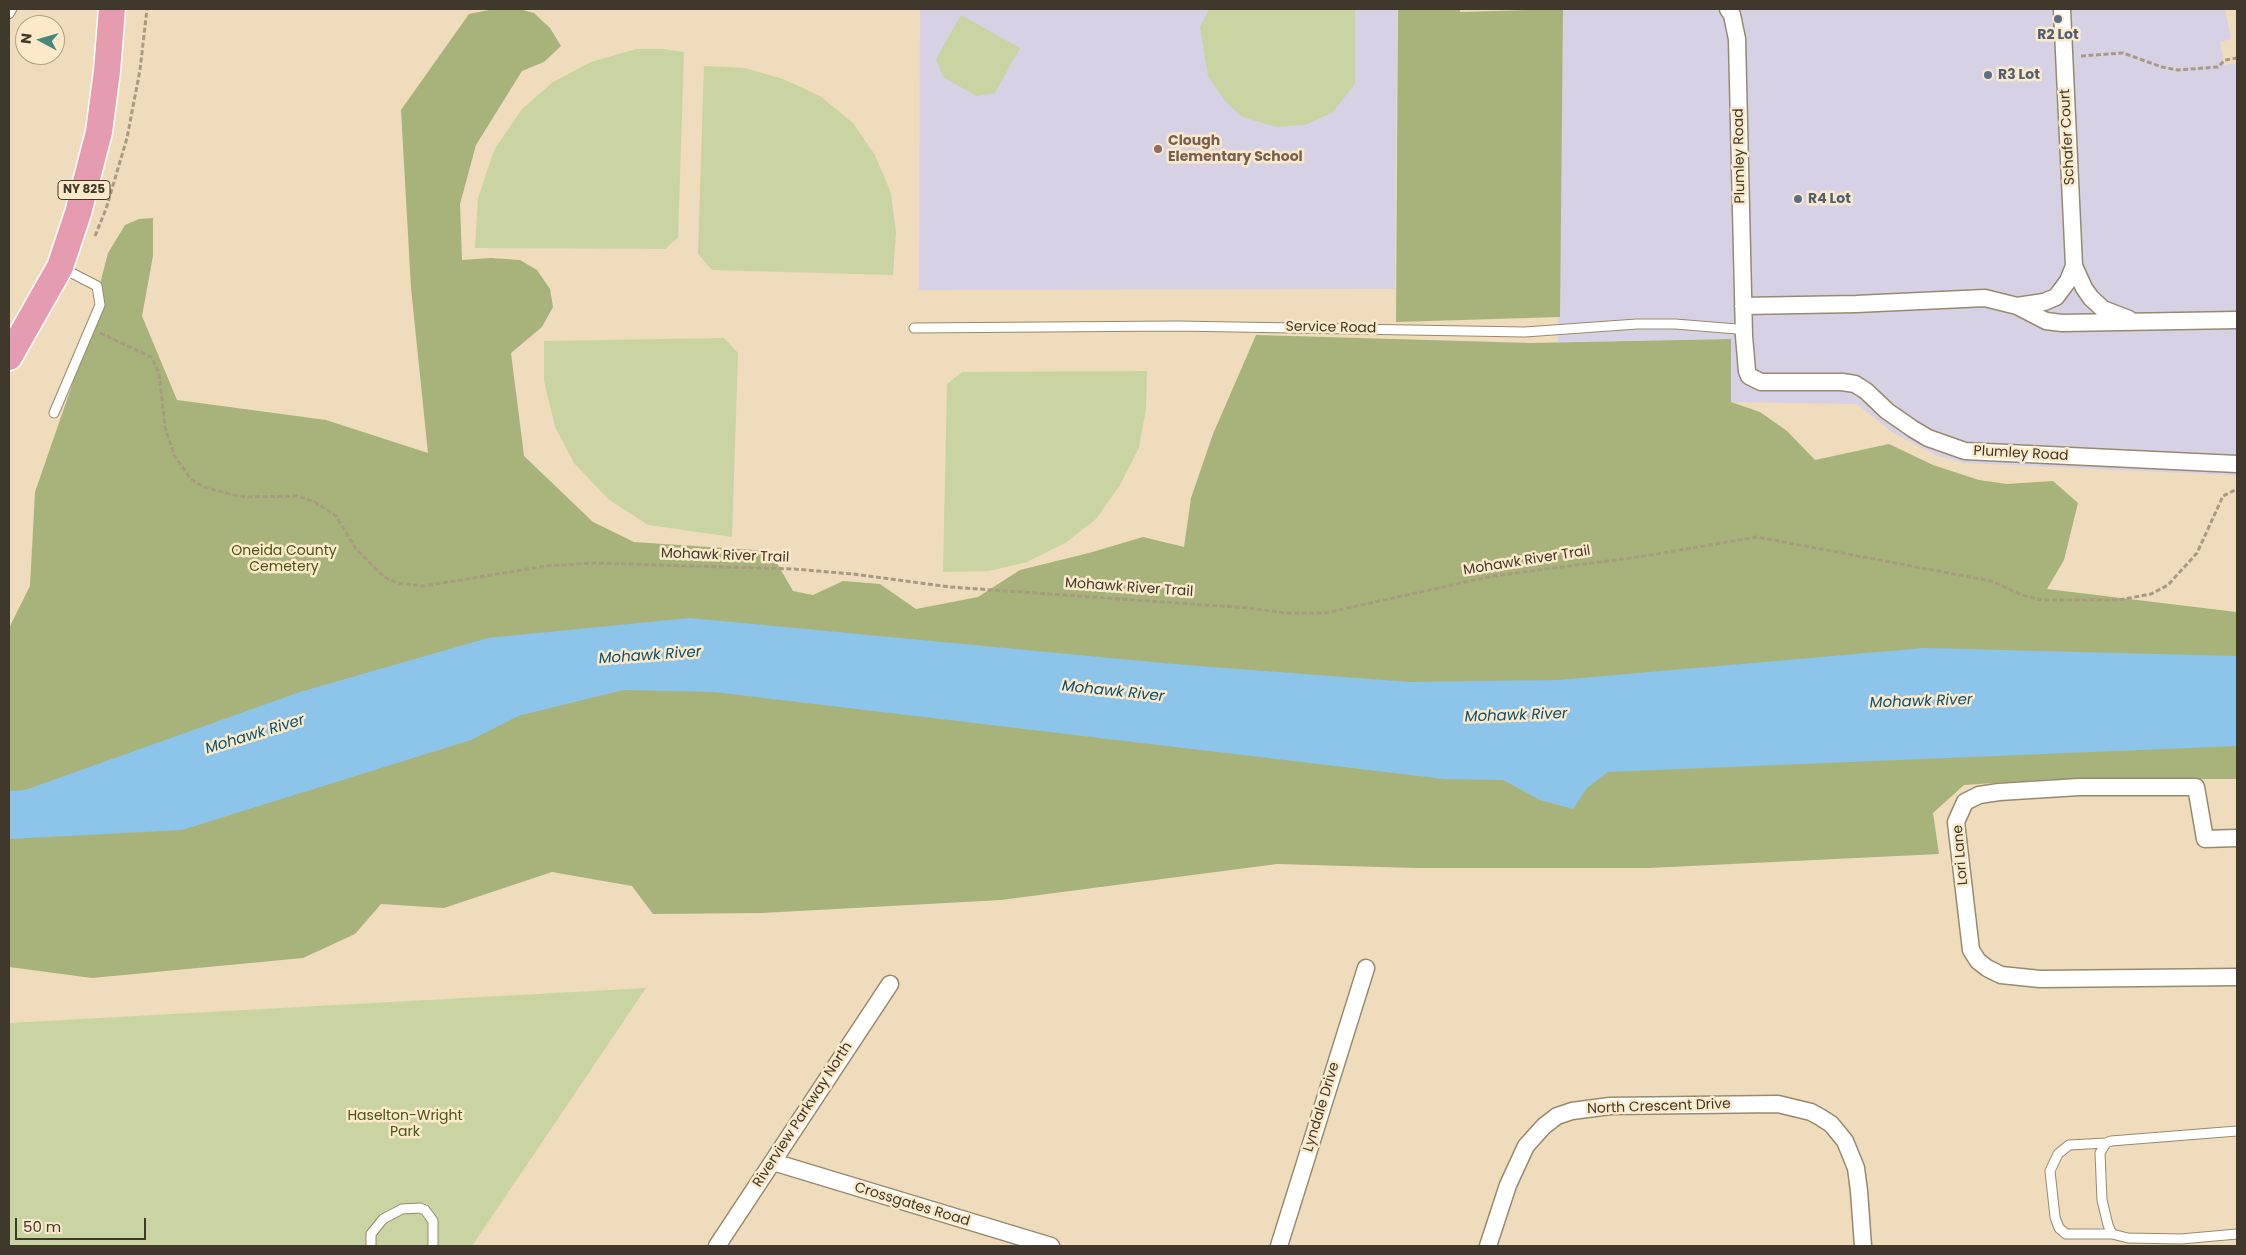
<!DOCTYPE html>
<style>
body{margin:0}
#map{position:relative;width:2246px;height:1255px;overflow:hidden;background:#eedcbc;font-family:Poppins,sans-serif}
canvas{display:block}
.frame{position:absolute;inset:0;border:10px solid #3f382b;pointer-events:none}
.north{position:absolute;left:15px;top:15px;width:50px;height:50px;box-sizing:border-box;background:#fbe9c9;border:1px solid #b0a28a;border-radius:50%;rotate:276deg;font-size:14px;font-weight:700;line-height:20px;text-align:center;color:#3f382b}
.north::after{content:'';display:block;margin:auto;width:18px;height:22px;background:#45897d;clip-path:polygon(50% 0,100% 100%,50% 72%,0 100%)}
.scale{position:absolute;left:15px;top:1218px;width:131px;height:22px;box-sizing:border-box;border:2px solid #3f382b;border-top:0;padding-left:6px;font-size:15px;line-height:18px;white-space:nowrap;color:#3f382b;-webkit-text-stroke:4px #fbe9c9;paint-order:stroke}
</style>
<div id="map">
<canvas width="2246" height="1255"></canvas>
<div class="frame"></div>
<div class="north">N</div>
<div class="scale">50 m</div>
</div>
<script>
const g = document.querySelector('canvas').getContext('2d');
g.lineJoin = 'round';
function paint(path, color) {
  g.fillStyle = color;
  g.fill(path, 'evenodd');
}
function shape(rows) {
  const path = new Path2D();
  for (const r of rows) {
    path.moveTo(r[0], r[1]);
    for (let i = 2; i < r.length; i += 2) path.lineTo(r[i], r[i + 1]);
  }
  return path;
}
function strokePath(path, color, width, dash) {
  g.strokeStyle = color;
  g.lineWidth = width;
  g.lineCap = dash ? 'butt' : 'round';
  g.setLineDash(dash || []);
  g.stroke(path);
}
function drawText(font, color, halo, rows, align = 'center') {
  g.font = font + ' Poppins,sans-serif';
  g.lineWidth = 5;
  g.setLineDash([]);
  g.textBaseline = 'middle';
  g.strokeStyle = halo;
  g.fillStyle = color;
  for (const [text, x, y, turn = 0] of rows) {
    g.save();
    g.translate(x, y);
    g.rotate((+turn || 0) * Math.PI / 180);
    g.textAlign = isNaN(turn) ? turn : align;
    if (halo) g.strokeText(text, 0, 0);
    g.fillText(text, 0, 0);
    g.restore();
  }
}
paint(shape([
 [920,9,1397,9,1395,289,919,290],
 [1563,9,2225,9,2231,39,2220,42,2224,65,2236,63,2237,78,2237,478,2230,475,1964,463,1935,455,1892,432,1857,404,1731,402,1731,339,1558,342]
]), '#d7d1e6');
paint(shape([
 [1209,9,1355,9,1355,84,1332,113,1305,125,1276,127,1242,117,1225,101,1208,76,1200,27],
 [961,15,1020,48,995,93,976,96,943,77,936,59],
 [636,49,663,49,684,52,678,238,665,249,475,248,478,198,494,150,522,109,553,82,591,62],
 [704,66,745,68,783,79,820,96,853,123,875,155,891,193,896,233,893,275,712,270,698,254],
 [724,338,738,353,732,537,648,525,608,499,574,463,555,427,544,381,544,341],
 [1147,371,1146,409,1139,448,1120,485,1096,519,1065,543,1027,562,989,571,943,572,947,384,962,372],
 [646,988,472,1246,9,1246,9,1023]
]), '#cad4a3');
paint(shape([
 [494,9,519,9,534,13,550,28,561,46,544,62,522,71,476,145,460,204,462,260,491,258,520,260,537,270,550,289,553,307,542,327,511,353,524,456,593,522,634,542,770,551,793,591,813,595,843,581,880,584,916,609,978,597,1020,570,1089,553,1143,537,1184,547,1191,498,1213,434,1256,335,1531,343,1731,339,1731,402,1760,412,1787,431,1815,460,1889,444,1933,465,1979,480,2007,484,2053,481,2078,503,2064,560,2047,589,2236,612,2237,779,2055,779,1964,785,1933,813,1939,854,1649,868,1416,868,1277,864,1001,900,762,913,653,914,632,886,552,872,444,908,381,904,355,934,303,958,92,978,9,967,9,628,30,586,35,492,79,365,108,253,125,225,139,219,153,218,153,256,142,316,177,400,326,420,428,453,411,288,401,110,469,14],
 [1398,9,1460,9,1460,12,1563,9,1560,317,1396,322]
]), '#a7b37a');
paint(shape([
 [690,618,1173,664,1409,682,1559,680,1924,648,2234,656,2237,656,2237,746,1608,772,1587,788,1573,809,1540,800,1503,780,1444,779,714,692,623,690,518,716,471,740,182,830,9,839,9,791,25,790,300,692,488,638]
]), '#8dc5ea');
const service = shape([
 [9,14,12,9],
 [914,328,1177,326,1525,332,1637,324,1675,324,1737,329,1744,335],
 [54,413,100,305,97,286,62,268],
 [2237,1131,2111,1141,2106,1143,2100,1153,2102,1200,2108,1225,2112,1234,2128,1238,2181,1239,2237,1234],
 [2106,1143,2069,1145,2058,1154,2050,1171,2055,1217,2059,1228,2066,1234,2112,1234],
 [371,1246,371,1234,383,1219,402,1209,420,1208,425,1210,433,1221,433,1246]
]);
const minor = shape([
 [1728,9,1732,15,1737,39,1744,336,1747,371,1749,376,1761,382,1842,382,1855,384,1866,391,1887,411,1913,429,1928,438,1965,451,2237,464],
 [2062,9,2074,266,2084,288,2091,298,2103,309,2129,319],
 [1743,306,1856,304,1985,298,2017,306,2046,321,2062,323,2237,320],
 [2017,306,2044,302,2056,297,2068,281,2074,266],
 [2237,838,2205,839,2196,787,2079,787,1999,792,1979,795,1965,802,1956,822,1971,950,1978,961,1987,968,2001,975,2040,979,2237,977],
 [773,1162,1051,1246],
 [717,1246,890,984],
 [1279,1246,1366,968],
 [1488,1246,1508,1185,1526,1146,1544,1126,1557,1116,1572,1111,1610,1106,1778,1104,1811,1112,1820,1117,1831,1124,1845,1141,1856,1168,1859,1191,1863,1246]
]);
const primary = shape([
 [9,357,60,267,78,213,99,132,107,71,112,9]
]);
strokePath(service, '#99896c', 11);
strokePath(minor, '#99896c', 19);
strokePath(primary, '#fff', 29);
strokePath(shape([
 [2081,56,2123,53,2162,67,2178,70,2218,67,2225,60,2237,58],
 [95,236,106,209,127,138,140,70,147,9],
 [100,333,151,357,159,373,165,427,174,455,190,478,203,487,234,495,248,497,297,496,315,502,336,516,356,549,384,577,397,583,424,586,546,566,592,563,794,569,853,574,950,587,1249,608,1285,613,1325,613,1493,576,1638,557,1757,537,1991,581,2022,595,2042,600,2119,600,2151,594,2168,585,2197,553,2223,496,2237,489]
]), '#a99b83', 3, [5, 2.5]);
strokePath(service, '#fff', 9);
strokePath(minor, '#fff', 16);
strokePath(primary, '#e59bb0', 26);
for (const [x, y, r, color] of [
 [2058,19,5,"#5c6f8a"],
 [1988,75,5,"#5c6f8a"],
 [1158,149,5,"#8d6e63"],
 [1798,199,5,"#5c6f8a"]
]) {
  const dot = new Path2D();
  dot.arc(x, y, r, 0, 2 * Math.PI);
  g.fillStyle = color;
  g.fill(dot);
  strokePath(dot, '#fbe9c9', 2);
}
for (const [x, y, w] of [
 [84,190,52]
]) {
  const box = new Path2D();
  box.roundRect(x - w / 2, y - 9.5, w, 19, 4);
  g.fillStyle = '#fbe9c9';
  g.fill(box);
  strokePath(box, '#3f382b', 1);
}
drawText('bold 12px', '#3f382b', null, [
 ["NY 825",84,190]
]);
drawText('bold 14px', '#4e5e75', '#fbe9c9', [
 ["R2 Lot",2058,35,"center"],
 ["R3 Lot",1998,75],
 ["R4 Lot",1808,199]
], 'left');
drawText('14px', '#3f382b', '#fbe9c9', [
 ["Schafer Court",2068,137,-93],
 ["Plumley Road",1740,156,-91],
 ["Service Road",1331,328,1],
 ["Plumley Road",2021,454,3],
 ["Mohawk River Trail",725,556,2],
 ["Mohawk River Trail",1527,561,-9],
 ["Mohawk River Trail",1129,588,4],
 ["Lori Lane",1961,855,-95],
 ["Lyndale Drive",1322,1107,-73],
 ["North Crescent Drive",1659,1107,-2],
 ["Riverview Parkway North",803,1115,-57],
 ["Crossgates Road",912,1205,17]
]);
drawText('bold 14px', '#785e54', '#fbe9c9', [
 ["Clough",1168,141],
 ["Elementary School",1168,157]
], 'left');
drawText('14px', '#4b5514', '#fbe9c9', [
 ["Oneida County",284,551],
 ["Cemetery",284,567],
 ["Haselton-Wright",405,1116],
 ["Park",405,1132]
]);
drawText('italic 15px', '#085074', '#fbe9c9', [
 ["Mohawk River",650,656,-4],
 ["Mohawk River",1113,692,6],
 ["Mohawk River",1921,702,-2],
 ["Mohawk River",1516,716,-2],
 ["Mohawk River",255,735,-17]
]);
</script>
